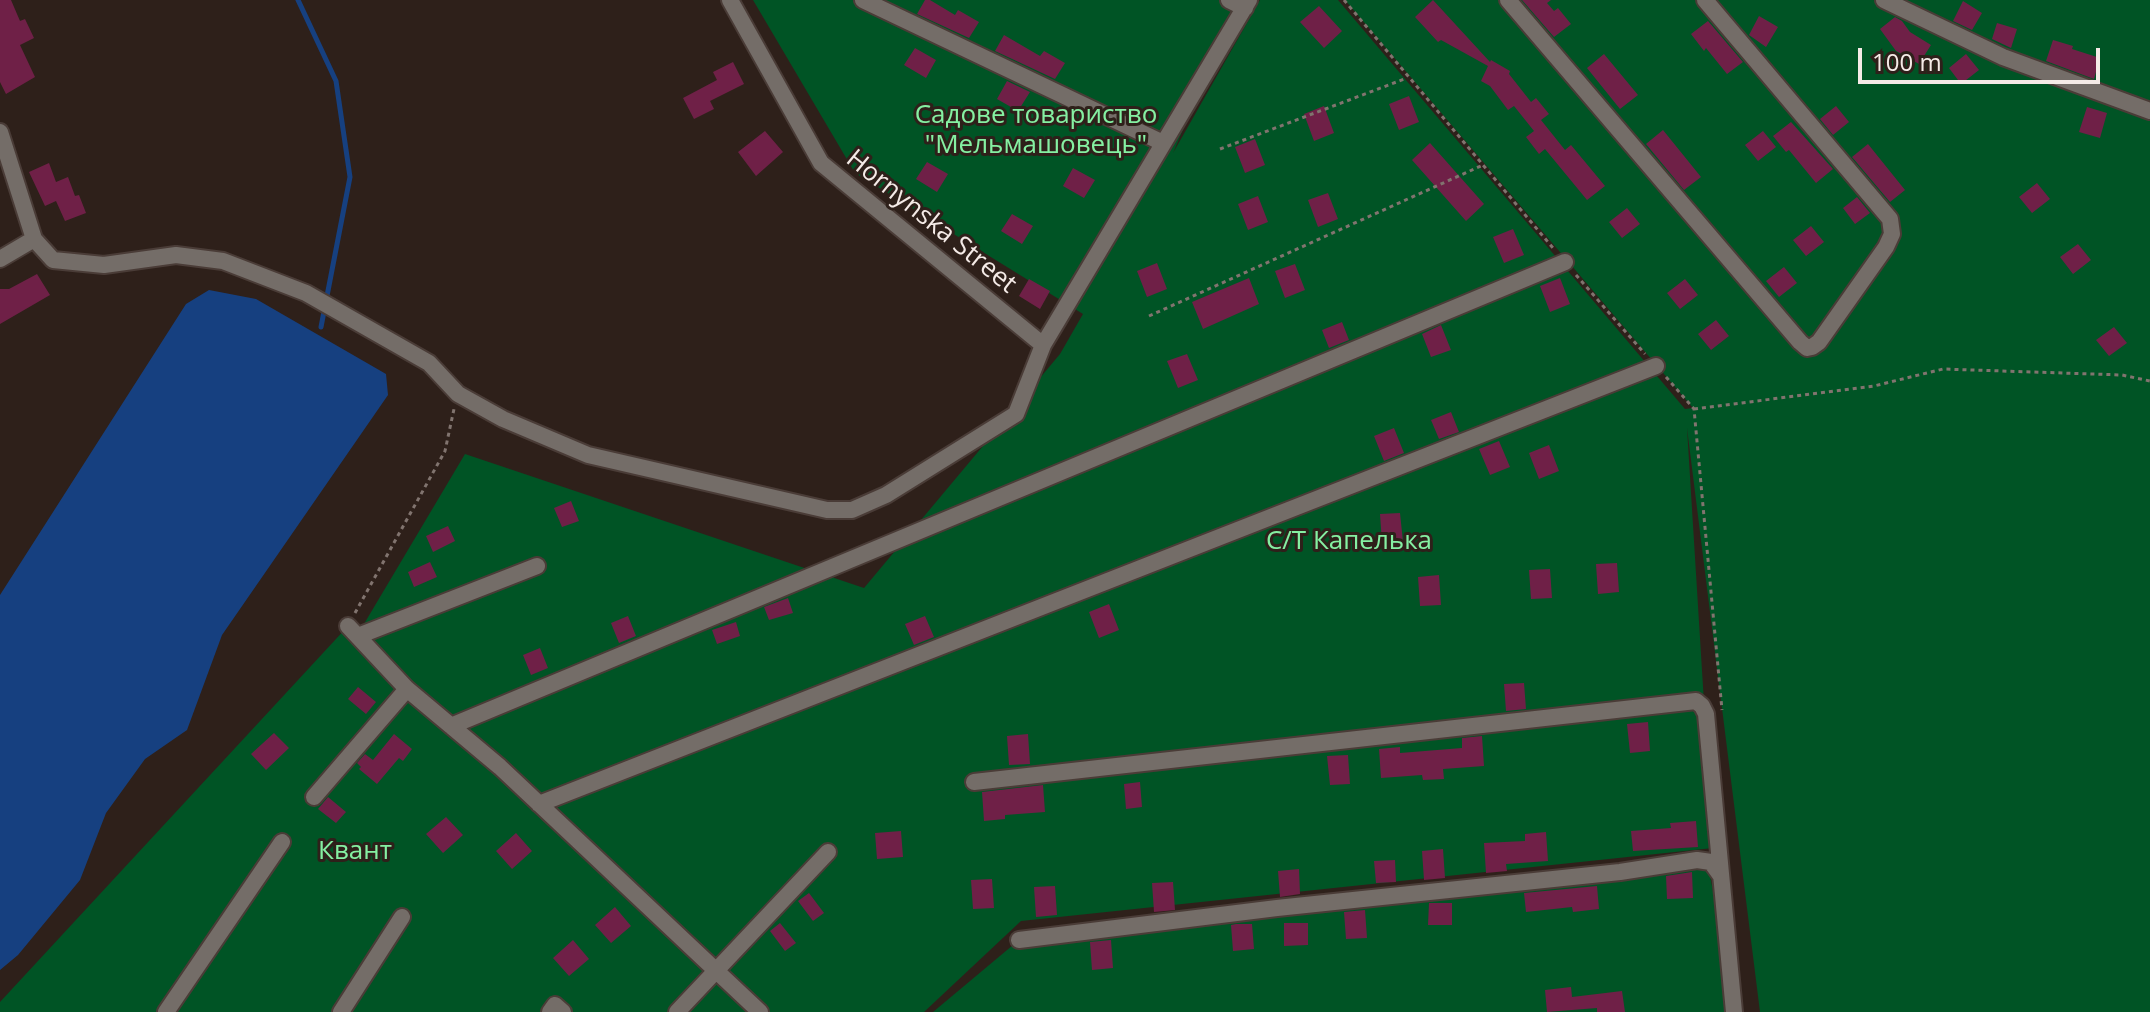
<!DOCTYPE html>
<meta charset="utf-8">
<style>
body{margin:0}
#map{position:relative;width:2150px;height:1012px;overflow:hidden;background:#2e201a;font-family:"Open Sans",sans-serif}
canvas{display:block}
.scale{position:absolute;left:1858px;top:48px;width:242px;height:36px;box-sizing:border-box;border:4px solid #f5ebe7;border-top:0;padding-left:10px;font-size:24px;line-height:28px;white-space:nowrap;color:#f5ebe7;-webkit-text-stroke:6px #2e201a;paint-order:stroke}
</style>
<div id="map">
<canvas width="2150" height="1012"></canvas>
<div class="scale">100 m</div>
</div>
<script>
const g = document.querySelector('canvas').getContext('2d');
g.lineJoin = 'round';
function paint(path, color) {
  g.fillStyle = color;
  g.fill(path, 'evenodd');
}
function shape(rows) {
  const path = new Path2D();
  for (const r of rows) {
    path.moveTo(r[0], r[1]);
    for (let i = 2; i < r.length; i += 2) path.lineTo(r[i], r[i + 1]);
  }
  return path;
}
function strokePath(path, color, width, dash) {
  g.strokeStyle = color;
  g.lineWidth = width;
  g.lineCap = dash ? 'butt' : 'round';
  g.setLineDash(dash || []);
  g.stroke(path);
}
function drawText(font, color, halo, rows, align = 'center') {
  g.font = font + ' "Open Sans",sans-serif';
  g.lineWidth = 6;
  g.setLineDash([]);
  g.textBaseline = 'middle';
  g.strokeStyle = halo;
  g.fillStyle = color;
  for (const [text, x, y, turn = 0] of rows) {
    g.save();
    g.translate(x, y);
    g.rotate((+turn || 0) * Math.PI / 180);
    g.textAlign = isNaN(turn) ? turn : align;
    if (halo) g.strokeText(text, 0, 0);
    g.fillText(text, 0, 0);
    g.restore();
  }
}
paint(shape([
 [753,0,1238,0,1173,153,1260,0,1338,0,1685,409,1693,408,1345,0,2150,0,2150,1012,1760,1012,1687,428,1713,848,1021,921,924,1012,0,1012,0,1002,348,626,358,634,465,454,864,588,1060,354,1083,314,855,173],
 [1707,860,1736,1012,933,1012,1019,940]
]), '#005425');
paint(shape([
 [209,290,256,299,386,374,388,395,222,635,187,730,145,759,106,813,80,880,18,955,0,970,0,595,186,304]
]), '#164080');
strokePath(shape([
 [298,0,336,81,350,177,321,327]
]), '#164080', 5);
paint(shape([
 [0,0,11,0,20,21,25,19,34,38,20,45,35,77,6,94,0,82],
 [925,0,930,0,955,15,958,10,979,22,969,38,917,14],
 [1433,0,1490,62,1491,60,1510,71,1509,74,1531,102,1536,98,1549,114,1541,120,1565,150,1571,145,1605,186,1587,200,1545,149,1539,154,1526,137,1534,131,1514,106,1508,110,1490,86,1481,81,1488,66,1441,40,1438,42,1415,17],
 [1522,0,1551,0,1547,3,1554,11,1558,8,1571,24,1554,37],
 [1963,1,1982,13,1972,30,1953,21],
 [1319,6,1342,31,1324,48,1300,22],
 [1759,16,1778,27,1766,47,1749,35],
 [1895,17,1902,21,1910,32,1931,45,1919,64,1896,51,1880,29],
 [1708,21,1743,62,1727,74,1706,48,1704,51,1691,34],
 [1997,23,2017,29,2011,48,1992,39],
 [1004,35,1040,56,1044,51,1065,63,1055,79,995,51],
 [2053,40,2073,46,2072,49,2100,58,2094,79,2046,61],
 [915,48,936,60,926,78,904,65],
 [1604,54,1638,95,1620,109,1587,68],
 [1966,54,1979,70,1961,84,1949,68],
 [733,62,744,84,710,101,714,109,694,119,683,98,717,80,713,72],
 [1007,81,1030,92,1018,111,997,99],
 [1409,96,1419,122,1399,130,1389,104],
 [1324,106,1334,133,1314,141,1304,114],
 [1836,106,1849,122,1833,135,1820,119],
 [2087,107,2107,113,2100,138,2079,132],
 [1791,122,1833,169,1816,183,1789,150,1786,152,1773,136],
 [1663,130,1701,177,1684,190,1646,144],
 [765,131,783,152,756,176,738,152],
 [1763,131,1776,147,1758,161,1745,145],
 [1255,139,1265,165,1245,173,1235,147],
 [1430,143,1484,204,1466,221,1412,160],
 [1868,144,1905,190,1890,202,1852,157],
 [927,162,948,174,937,192,916,179],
 [49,163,56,182,68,177,75,196,79,195,86,213,65,221,56,201,45,206,29,172],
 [1073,168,1095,180,1084,198,1063,186],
 [2037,183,2050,199,2032,213,2019,197],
 [1328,193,1338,219,1318,227,1308,200],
 [1258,196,1268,222,1248,230,1238,204],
 [1857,197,1870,213,1855,224,1843,208],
 [1627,208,1640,224,1622,238,1609,222],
 [1012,214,1033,226,1022,244,1001,231],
 [1811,226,1824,242,1806,256,1793,240],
 [1513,229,1524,255,1504,263,1493,237],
 [2078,244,2091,260,2073,274,2060,257],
 [1157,263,1167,289,1147,297,1137,271],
 [1295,264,1305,290,1285,298,1275,271],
 [1784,267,1797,283,1779,297,1766,281],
 [37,274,50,295,0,324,0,289,9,289],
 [1249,278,1259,304,1203,329,1192,302],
 [1560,278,1570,304,1550,312,1540,286],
 [1029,279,1050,291,1040,309,1019,296],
 [1685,279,1698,295,1680,309,1667,293],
 [1716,320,1729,336,1711,350,1698,334],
 [1342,322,1349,340,1329,348,1322,330],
 [1441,325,1451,350,1431,357,1422,334],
 [2114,327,2127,343,2109,356,2096,340],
 [1187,354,1198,380,1178,388,1167,361],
 [1451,412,1459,432,1439,439,1431,420],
 [1394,428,1404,453,1384,461,1374,436],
 [1499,441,1510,467,1490,475,1479,449],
 [1549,445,1559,471,1539,479,1529,453],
 [571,501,579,521,562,527,554,508],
 [1400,513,1403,542,1382,543,1380,514],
 [448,526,455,541,433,552,426,536],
 [430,562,437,577,414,587,408,572],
 [1617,563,1619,592,1598,594,1596,564],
 [1550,569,1552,598,1531,599,1529,570],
 [1439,575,1441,605,1420,606,1418,577],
 [788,598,793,613,769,620,764,607],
 [1109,604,1119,630,1099,638,1089,612],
 [628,616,636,636,619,643,611,623],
 [925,616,934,637,914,645,905,624],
 [736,622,740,636,717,644,712,630],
 [540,648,548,668,531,675,523,655],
 [1524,683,1526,709,1506,711,1504,684],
 [358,687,376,702,366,714,348,699],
 [1648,722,1650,751,1630,753,1627,724],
 [274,733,289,748,266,770,251,754],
 [394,734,412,749,403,761,399,758,377,784,359,769,361,767,357,763,365,754,373,760],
 [1028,734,1030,764,1009,765,1007,736],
 [1482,736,1484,766,1443,769,1444,779,1423,780,1422,775,1381,778,1379,749,1400,747,1400,753,1462,748,1462,738],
 [1348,755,1350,784,1330,785,1327,756],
 [1140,782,1142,807,1126,809,1124,784],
 [1043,785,1045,812,1005,815,1005,819,984,821,982,792],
 [328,797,346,812,336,823,318,809],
 [446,817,463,835,443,853,426,834],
 [1696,821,1698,847,1633,851,1631,831,1671,828,1670,823],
 [901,831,903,857,877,859,875,833],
 [1546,832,1548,861,1506,864,1507,871,1486,873,1484,843,1525,841,1525,834],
 [516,833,532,851,512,869,496,851],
 [1443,849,1445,878,1424,880,1422,851],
 [1395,860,1396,882,1376,883,1374,861],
 [1299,869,1300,894,1280,897,1278,871],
 [1692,872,1693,898,1667,899,1666,876],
 [992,879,994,908,973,909,971,880],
 [1173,882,1175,910,1154,912,1152,883],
 [1055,886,1057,915,1036,917,1034,887],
 [1597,886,1599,909,1573,912,1572,907,1526,912,1524,893],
 [809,893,824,913,813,921,798,901],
 [1429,903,1452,903,1452,925,1428,925],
 [615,907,631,926,611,943,595,925],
 [1365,910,1367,938,1346,939,1344,912],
 [780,923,796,943,785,951,770,931],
 [1284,923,1308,923,1308,945,1284,946],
 [1236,924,1252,924,1254,949,1233,951,1231,925],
 [573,940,589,959,569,976,553,958],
 [1111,940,1113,968,1092,970,1090,942],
 [1571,987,1572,997,1622,991,1625,1012,1597,1012,1597,1008,1547,1012,1545,990]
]), '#6f2047');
const minor = shape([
 [730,0,821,163,1043,345],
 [863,0,1163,143],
 [1229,0,1245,8],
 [1508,0,1800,342,1807,348,1812,347,1819,342,1886,247,1892,234,1890,219,1705,0],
 [1884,0,2003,57,2150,111],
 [0,132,34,239,53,260,104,265,176,255,223,261,306,293,429,363,458,394,503,419,588,455,827,510,852,510,886,495,1016,414,1043,345,1249,0],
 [0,259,34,239],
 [348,626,407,689,500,767,760,1012],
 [358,636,537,566],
 [451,726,1565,262],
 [974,782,1696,701,1702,706,1706,714,1734,1012],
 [314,797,407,689],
 [539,804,1656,366],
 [1019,940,1277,908,1620,872,1697,860,1711,862,1721,876],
 [166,1012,282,842],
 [341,1012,402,917],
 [550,1012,555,1005,563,1012],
 [677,1012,828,852]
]);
strokePath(minor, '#4a3c37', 20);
strokePath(shape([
 [1344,0,1553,248],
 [1220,149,1407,78],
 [1576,275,1645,354],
 [1149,316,1483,165],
 [1666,377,1694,409,1722,710],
 [1694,409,1874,386,1943,369,2122,375,2150,381],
 [355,613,445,451,454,409]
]), '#81746f', 3, [4, 4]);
strokePath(minor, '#746d68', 16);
drawText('26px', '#85f0a2', '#2e201a', [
 ["Садове товариство",1036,116],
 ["\"Мельмашовець\"",1036,146],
 ["С/Т Капелька",1349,542],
 ["Квант",355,852]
]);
drawText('26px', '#f5ebe7', '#2e201a', [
 ["Hornynska Street",931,222,39]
]);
</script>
